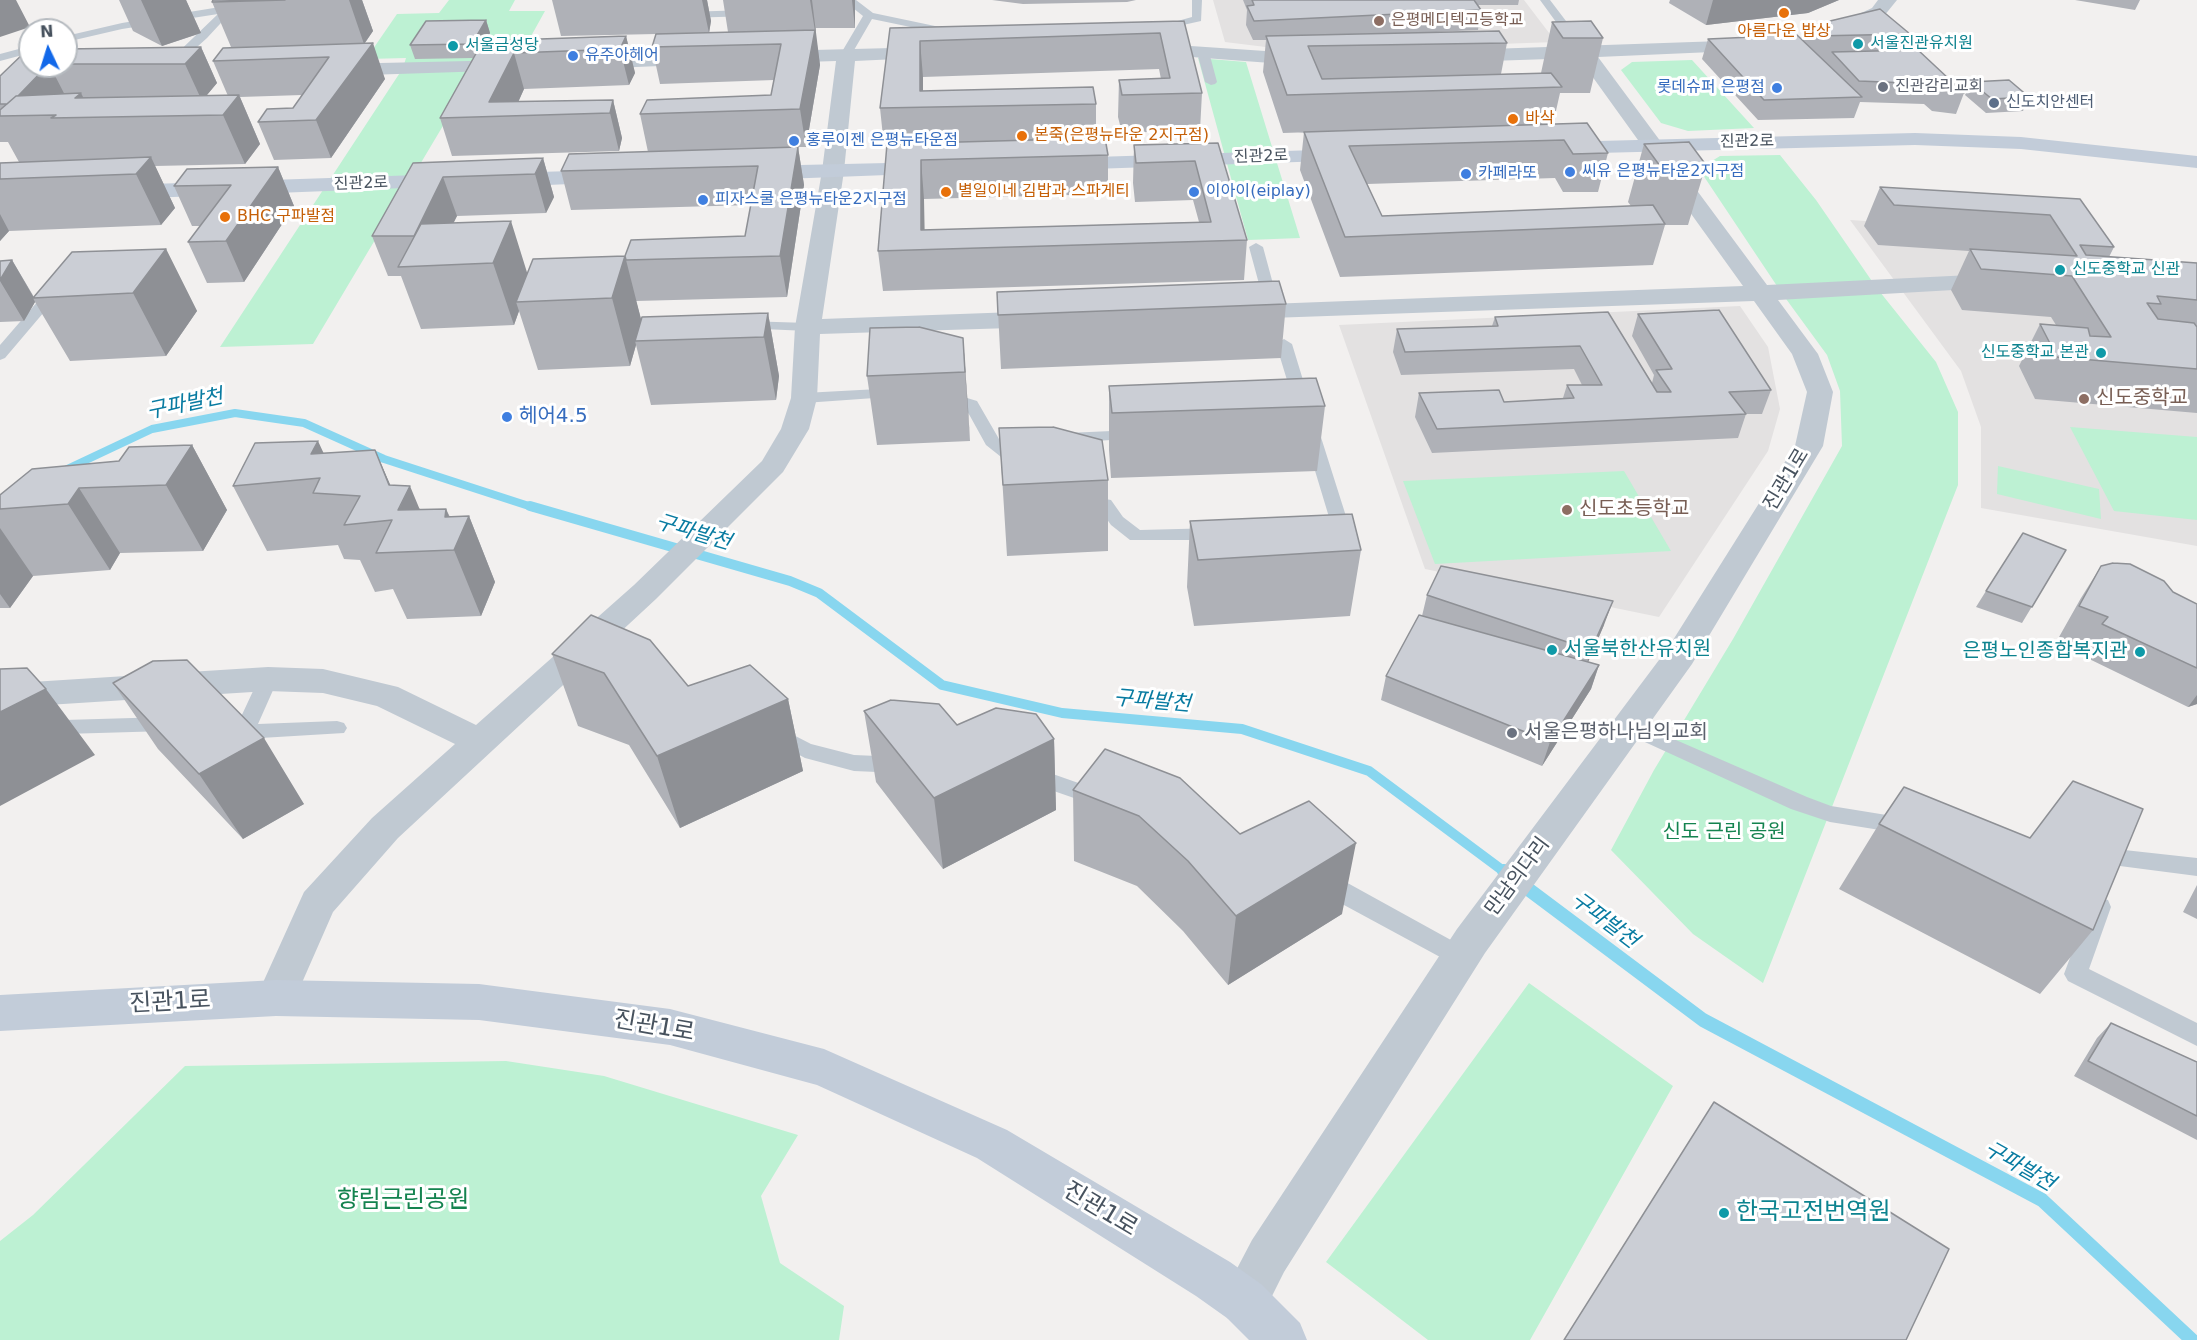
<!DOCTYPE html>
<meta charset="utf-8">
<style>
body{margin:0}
#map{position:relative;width:2197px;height:1340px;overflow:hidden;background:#f2f0ef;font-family:"DejaVu Sans",sans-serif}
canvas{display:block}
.north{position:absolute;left:18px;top:18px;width:60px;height:60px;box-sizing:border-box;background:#fff;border:2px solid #b5babf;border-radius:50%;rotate:356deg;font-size:16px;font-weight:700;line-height:24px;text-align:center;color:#47525e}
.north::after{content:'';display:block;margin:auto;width:21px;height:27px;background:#1268e9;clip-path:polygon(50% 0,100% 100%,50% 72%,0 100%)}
</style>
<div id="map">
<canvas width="2197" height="1340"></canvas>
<div class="north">N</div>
</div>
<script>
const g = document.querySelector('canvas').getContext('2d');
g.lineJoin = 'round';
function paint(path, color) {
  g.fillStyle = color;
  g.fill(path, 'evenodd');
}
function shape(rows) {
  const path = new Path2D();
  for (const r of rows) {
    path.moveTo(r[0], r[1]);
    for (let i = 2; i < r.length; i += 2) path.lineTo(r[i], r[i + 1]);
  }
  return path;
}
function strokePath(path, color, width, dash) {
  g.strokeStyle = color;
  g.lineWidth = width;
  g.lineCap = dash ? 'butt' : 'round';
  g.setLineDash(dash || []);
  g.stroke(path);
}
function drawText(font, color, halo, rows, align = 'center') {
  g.font = font + ' "DejaVu Sans","Noto Sans KR",sans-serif';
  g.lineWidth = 6;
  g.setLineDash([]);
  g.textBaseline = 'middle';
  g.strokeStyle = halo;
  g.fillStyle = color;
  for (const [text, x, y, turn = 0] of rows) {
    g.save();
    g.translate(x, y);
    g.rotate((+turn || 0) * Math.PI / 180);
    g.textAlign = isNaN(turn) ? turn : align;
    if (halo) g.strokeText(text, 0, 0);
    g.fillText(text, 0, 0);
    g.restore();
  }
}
paint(shape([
 [1213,0,1524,0,1556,42,1298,51,1225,42],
 [1850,220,2069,234,2112,290,2197,299,2197,546,1981,508,1981,427,1961,371],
 [1740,306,1768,347,1780,409,1768,451,1659,617,1425,569,1339,325]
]), '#e3e1e1');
paint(shape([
 [449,0,515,0,509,11,545,11,520,56,478,67,313,344,220,347,403,68,406,58,367,59,375,46,397,14,439,13],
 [1198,58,1246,62,1300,238,1248,240],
 [1692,60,1754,128,1688,131,1661,123,1621,70,1632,62],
 [1780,155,1816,200,1876,287,1936,362,1958,412,1958,485,1763,983,1693,934,1611,850,1654,770,1733,639,1842,446,1840,391,1827,355,1781,292,1699,169,1720,156],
 [2070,427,2197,437,2197,520,2114,511],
 [1998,466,2099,489,2101,519,1997,494],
 [1624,471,1671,551,1435,564,1403,481],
 [1529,983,1673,1086,1530,1340,1428,1340,1326,1262],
 [506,1061,604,1076,798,1135,761,1196,780,1263,844,1306,839,1340,0,1340,0,1241,33,1215,185,1066]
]), '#bdf1d3');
strokePath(shape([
 [65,470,152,429,235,413,304,423,384,459,535,508]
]), '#88d6ef', 8);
strokePath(shape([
 [530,506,790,581,819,593,942,685,1062,713,1242,729,1369,771,1506,873]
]), '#88d6ef', 10);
strokePath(shape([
 [1504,871,1703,1020,2042,1200,2192,1340]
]), '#88d6ef', 14);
paint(shape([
 [244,0,259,0,232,11,207,38,176,66,172,67,168,66,168,62,218,14,122,29,66,42,66,36,122,23,226,6,244,0],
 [751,0,761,0,757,13,752,16,685,18,680,15,685,12,748,10,751,0],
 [843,0,856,0,873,13,954,30,959,33,954,36,872,19,850,57,842,57,840,55,863,16,843,0],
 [1192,0,1202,0,1201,21,1156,31,1156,27,1192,17,1192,0],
 [1540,0,1550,0,1582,42,1580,44,1572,44,1540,0],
 [30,46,30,53,0,61,0,54,30,46],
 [1203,49,1209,52,1217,82,1215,84,1211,85,1205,82,1197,52,1203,49],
 [1256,243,1263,247,1279,306,1277,309,1272,310,1265,306,1249,247,1256,243],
 [56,285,63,289,61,292,5,358,0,360,0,345,51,286,56,285],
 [745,321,808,323,815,327,808,331,740,328,738,325,745,321],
 [1284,339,1292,344,1310,403,1308,406,1302,408,1294,403,1276,344,1284,339],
 [897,388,905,393,903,396,804,403,796,398,804,393,897,388],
 [944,391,977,401,999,439,1027,460,1029,464,1027,468,1015,468,986,445,965,407,938,399,936,396,944,391],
 [1311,426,1319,431,1351,532,1348,536,1333,538,1327,536,1324,532,1332,527,1303,431,1311,426],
 [1134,430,1142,435,1140,438,1067,443,1059,438,1067,433,1134,430],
 [1084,495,1111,500,1123,517,1140,530,1217,528,1223,530,1226,534,1223,538,1217,540,1130,540,1111,525,1099,508,1078,504,1075,500,1078,496,1084,495],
 [268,672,275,674,278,679,258,724,337,721,344,723,347,728,344,733,244,739,228,730,225,725,228,720,240,719,261,674,268,672],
 [167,717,174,719,177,724,174,729,167,731,64,734,0,747,0,731,64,720,167,717],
 [1630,720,1807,797,1831,806,1905,818,1913,820,1916,826,1913,832,1905,834,1830,822,1791,809,1623,732,1620,727,1623,722,1630,720],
 [776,726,811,744,854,755,900,757,907,759,910,765,907,771,900,773,854,771,805,758,769,739,766,734,769,729,776,726],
 [1030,770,1050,773,1104,792,1108,798,1104,804,1097,806,1048,789,1023,784,1020,778,1023,772,1030,770],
 [2097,847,2197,858,2197,876,2089,862,2086,856,2089,850,2097,847],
 [1324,870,1469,950,1473,957,1469,964,1461,967,1453,964,1344,905,1316,885,1313,879,1316,873,1324,870],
 [2100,898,2108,900,2111,907,2089,969,2197,1023,2197,1046,2068,981,2064,974,2089,907,2092,900,2100,898]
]), '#c0c9d2');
paint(shape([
 [1878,0,1897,0,1884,16,1847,34,1840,36,1833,34,1831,30,1833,26,1872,8,1878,0],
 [1751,40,1758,42,1760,46,1758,50,1598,57,1767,285,1971,275,1980,277,1983,282,1980,287,1971,289,1778,300,1818,354,1833,392,1823,446,1692,664,1485,953,1284,1272,1261,1318,1244,1325,1227,1318,1220,1301,1252,1240,1457,929,1668,648,1795,446,1807,392,1792,354,1754,301,1242,319,1233,317,1230,312,1233,307,1242,305,1743,286,1579,58,1460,62,1453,60,1450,56,1453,52,1460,50,1751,40],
 [1146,43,1310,54,1317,56,1320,60,1317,64,1310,66,1139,53,1137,49,1139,45,1146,43],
 [932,47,939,49,942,53,939,57,855,61,844,171,822,319,1043,311,1052,314,1056,319,1052,324,1043,327,820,334,817,398,809,429,783,472,656,599,398,838,333,912,290,1010,276,1016,262,1010,256,998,304,892,372,818,455,744,377,706,323,693,268,691,0,708,0,684,268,667,323,669,398,687,476,725,634,585,762,461,781,429,791,398,795,327,822,171,836,61,774,63,767,61,764,57,767,53,774,51,932,47],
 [701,54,708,56,711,60,708,64,588,69,581,67,578,63,581,59,588,57,701,54],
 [513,60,520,62,523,66,520,70,336,76,329,74,326,70,329,66,336,64,513,60]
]), '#c0c9d2');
paint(shape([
 [1915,133,2021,137,2197,156,2197,168,2021,149,1915,145,1558,154,1551,152,1547,148,1551,144,1558,142,1915,133],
 [1348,149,1356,150,1359,155,1356,160,1063,170,1055,169,1052,164,1055,159,1063,158,1348,149],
 [931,162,939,163,942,168,939,173,757,180,749,178,746,173,749,168,757,166,931,162],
 [607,170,615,172,618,177,615,182,503,187,495,185,492,180,495,175,503,173,607,170],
 [448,174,456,176,459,181,456,186,122,199,114,197,111,192,114,187,122,185,448,174],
 [276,980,479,984,670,1009,824,1049,1007,1130,1230,1262,1261,1284,1300,1323,1307,1340,1249,1340,1227,1318,1196,1296,977,1158,817,1085,670,1045,479,1020,276,1016,0,1031,0,995,276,980]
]), '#c2ccd9');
paint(shape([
 [119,0,186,0,201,33,162,46,133,31],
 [213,0,362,0,373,31,365,43,385,79,331,158,274,160,258,122,293,108,302,95,240,97,260,144,245,164,155,166,175,208,161,225,9,231,0,241,0,163,19,162,8,142,0,142,0,76,30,66,66,66,66,49,201,47,217,83,206,96,228,96,213,61,231,47,212,2],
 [552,0,707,0,711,21,709,33,728,32,723,0,855,0,855,28,816,28,815,31,820,65,806,147,798,147,804,185,787,297,636,301,641,319,768,313,779,376,776,400,651,405,636,345,630,366,538,370,519,311,514,325,421,329,401,276,388,276,372,236,413,163,543,158,554,197,546,213,457,216,453,223,527,273,745,236,751,205,571,210,561,171,648,152,640,114,771,95,774,80,660,84,652,47,656,34,561,36],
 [992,0,1136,0,1127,2,1023,4],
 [1243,0,1519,0,1518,5,1478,5,1481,10,1478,30,1415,33,1507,43,1501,74,1541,73,1552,22,1603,38,1590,93,1560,93,1553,124,1283,133,1263,72,1266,40,1253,40,1246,25,1247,10],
 [1670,0,1839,0,1808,13,1706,25,1669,3],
 [2075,0,2140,0,2135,10],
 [486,20,490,33,486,41,626,36,635,73,629,85,524,89,518,102,613,100,622,138,619,151,452,156,440,118,473,58,415,59,410,45],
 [1184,21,1202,93,1200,130,1122,133,1118,117,1119,80,1161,79,1159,69,923,77,923,91,1096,104,1096,139,1108,155,1108,194,924,199,924,230,1199,222,1193,200,1135,202,1133,183,1134,145,1218,143,1247,240,1244,280,883,291,878,251,887,146,884,146,880,108,890,28],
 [1805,27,1910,34,1904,50,1964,93,1956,114,1932,111,1924,104,1860,102,1854,118,1758,120,1702,59,1708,39,1801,39],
 [1971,82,2029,97,2023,111,1986,113,1965,95],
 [1587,123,1608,153,1598,192,1563,192,1555,178,1367,184,1382,216,1631,206,1628,202,1644,144,1706,165,1688,225,1665,225,1653,265,1340,277,1300,170,1304,132],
 [278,167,294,206,244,282,207,283,188,242,200,226,192,226,174,186],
 [1880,187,2080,199,2114,247,2109,257,2197,263,2197,413,2035,399,2019,366,2040,324,2056,325,2051,317,1962,310,1951,290,1969,251,1878,245,1864,226],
 [166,249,197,311,166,356,70,361,35,302,24,321,0,322,0,281,12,260,34,297],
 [997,292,1286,304,1281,358,1001,369],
 [1608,312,1652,383,1654,375,1632,336,1638,314,1771,390,1762,414,1746,414,1738,438,1432,453,1415,417,1419,393,1504,402,1563,398,1567,385,1582,385,1574,369,1401,375,1393,352,1397,329,1492,326,1495,317],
 [963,338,970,441,877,445,867,376],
 [1109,386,1325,406,1317,471,1111,478,1109,450],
 [999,428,1108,480,1108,551,1007,556],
 [192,445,227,510,203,551,120,553,110,570,33,576,10,608,0,608,0,495,119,461],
 [375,450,390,485,420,509,446,509,450,517,469,516,495,582,481,616,407,619,393,589,375,592,360,560,344,559,338,545,267,551,233,486,324,453],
 [1190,521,1361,550,1350,616,1194,626,1187,587],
 [2066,550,2022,623,1976,607,1986,591],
 [2101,566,2173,592,2197,604,2197,704,2188,707,2081,655,2086,648,2059,637,2081,598],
 [1427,595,1604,625,1588,662,1599,665,1591,689,1542,766,1381,700,1386,676,1422,616],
 [552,654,688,686,788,699,803,771,680,828,629,745,578,726],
 [113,683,304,804,243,839,158,749],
 [864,711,1054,739,1056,810,943,869,876,782],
 [1073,790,1240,834,1342,914,1228,985,1183,931,1137,886,1074,861],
 [1879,824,2030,838,2093,930,2040,994,1839,889],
 [2197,885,2197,919,2183,912],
 [2111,1023,2197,1062,2197,1140,2074,1076,2097,1038]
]), '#afb1b7');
paint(shape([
 [0,0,16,0,30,27,0,37],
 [141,0,186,0,201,33,162,46],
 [349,0,362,0,373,31,364,44],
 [702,0,707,0,711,21,709,33],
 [810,0,812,0,820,65,806,147,800,109,815,31],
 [852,0,855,0,855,28],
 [1713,0,1839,0,1808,13,1706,25],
 [486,20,490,33,476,58,472,44],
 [626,36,635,73,629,85,620,49],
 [920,41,923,77,923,107,920,91],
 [373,43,385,79,331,158,316,120],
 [201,47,217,83,202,101,185,64],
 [514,53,524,89,512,116,489,102],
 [47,66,50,66,68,101,10,104],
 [81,93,93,117,75,98],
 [239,95,260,144,245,164,223,115],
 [613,100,622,138,619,151,610,113],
 [798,147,804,185,787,297,780,256],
 [151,157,175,208,161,225,136,174],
 [543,158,554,197,546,213,535,174],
 [921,160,924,199,925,249,921,230],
 [278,167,294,206,244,282,226,241],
 [443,177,457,216,433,265,425,266,414,236],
 [0,214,9,231,0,241],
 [511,221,530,282,516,302,519,311,514,325,493,263],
 [166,249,197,311,166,356,133,293],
 [625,256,642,323,635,341,636,345,630,366,612,298],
 [12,260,34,298,33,298,35,302,24,321,0,281,0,280],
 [768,313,779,376,776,400,764,337],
 [963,338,968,407,970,441,965,372],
 [318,441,343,495,311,454],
 [192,445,227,510,203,551,166,485],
 [375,450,400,507,410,486,437,551,398,510],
 [79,488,120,553,110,570,68,504],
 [446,509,459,540,469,516,495,582,481,616,454,550,445,517],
 [0,528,33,576,10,608,0,594],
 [1613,601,1604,625,1583,674,1591,650],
 [1599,665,1591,689,1542,766,1550,742],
 [46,689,95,755,0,806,0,712],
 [2197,695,2197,704,2188,707],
 [788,699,803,771,680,828,657,756],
 [264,738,304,804,243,839,199,774],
 [1054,739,1056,810,943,869,934,798],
 [1356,843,1342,914,1228,985,1236,916]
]), '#8e9095');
const building = shape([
 [213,0,285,0,212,2,213,0],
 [1252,0,1474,0,1481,10,1254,21,1247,6,1254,5,1252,0],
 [1880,9,1910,34,1814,36,1805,27,1880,9],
 [486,20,472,44,410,45,426,21,486,20],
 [1184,21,1202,93,1122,95,1119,80,1170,78,1160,33,920,41,920,91,1093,87,1096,104,880,108,890,28,1184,21],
 [1591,21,1603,38,1563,38,1552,22,1591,21],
 [815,30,800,109,640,114,647,100,771,95,781,44,652,47,656,34,815,30],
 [1499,31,1507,43,1308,46,1322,79,1551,73,1562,87,1287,95,1266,36,1499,31],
 [1797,35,1862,97,1764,100,1708,39,1797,35],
 [626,36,620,49,514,53,489,102,613,100,610,113,440,118,483,41,626,36],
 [373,43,316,120,258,122,267,109,293,108,329,57,213,61,223,48,373,43],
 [201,47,185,64,66,64,66,49,201,47],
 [27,50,30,50,30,66,47,66,18,96,16,96,7,104,0,104,0,76,27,50],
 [1918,50,1964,93,1941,90,1932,84,1859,81,1832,52,1918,50],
 [2009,80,2029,97,1992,99,1971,82,2009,80],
 [81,93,75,98,239,95,223,115,51,118,56,115,0,116,0,110,16,96,81,93],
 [1587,123,1608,153,1573,154,1564,140,1349,146,1382,216,1653,205,1665,224,1345,237,1304,132,1587,123],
 [1105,138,1108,155,921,160,921,230,1211,222,1195,161,1136,163,1134,145,1218,143,1247,240,878,251,887,144,1105,138],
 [1689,142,1706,165,1660,166,1644,144,1689,142],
 [798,147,780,256,626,260,625,256,631,240,745,236,758,166,561,171,569,154,798,147],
 [151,157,136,174,0,179,0,163,151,157],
 [543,158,535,174,443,177,414,236,372,236,413,163,543,158],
 [278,167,226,241,188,242,231,185,174,186,187,169,278,167],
 [1880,187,2080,199,2114,247,2080,245,2086,255,2197,263,2197,300,2157,296,2161,304,2147,303,2158,319,2194,323,2197,327,2197,369,2057,357,2040,324,2088,328,2090,336,2111,337,2072,276,1981,269,1970,249,2077,256,2050,215,1894,205,1880,187],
 [511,221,493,263,398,267,421,224,511,221],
 [166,249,133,293,33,298,72,252,166,249],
 [625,256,612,298,516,302,533,259,625,256],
 [12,260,0,280,0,261,12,260],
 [1279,281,1286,304,998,315,997,292,1279,281],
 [1719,310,1771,390,1729,392,1746,414,1437,429,1419,393,1499,390,1504,402,1574,398,1567,385,1602,385,1580,346,1405,352,1397,329,1498,326,1495,317,1608,312,1657,392,1671,392,1656,370,1672,369,1638,314,1719,310],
 [768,313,764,337,635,341,642,317,768,313],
 [919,327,963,338,965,372,867,376,870,328,919,327],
 [1316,378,1325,406,1112,413,1109,386,1316,378],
 [1053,427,1102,440,1108,480,1003,485,999,428,1053,427],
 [318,441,311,454,375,450,389,485,410,486,398,510,446,509,445,517,469,516,454,550,376,553,392,520,344,525,360,496,313,493,320,478,233,486,255,443,318,441],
 [192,445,166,485,79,488,68,504,0,509,0,495,32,469,119,461,129,447,192,445],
 [1352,514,1361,550,1198,560,1190,521,1352,514],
 [2023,533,2066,550,2032,607,1986,591,2023,533],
 [2113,563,2130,564,2164,581,2173,592,2197,604,2197,668,2102,624,2108,617,2079,606,2101,566,2113,563],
 [1441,566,1613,601,1591,650,1427,595,1441,566],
 [591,615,650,640,688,686,750,665,788,699,657,756,604,673,552,654,591,615],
 [1419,615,1599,665,1550,742,1386,676,1419,615],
 [187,660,264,738,199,774,113,683,153,661,187,660],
 [27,668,46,689,0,712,0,669,27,668],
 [891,700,939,704,957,725,996,708,1036,714,1054,739,934,798,864,711,891,700],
 [1105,749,1180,778,1240,834,1309,801,1356,843,1236,916,1188,861,1139,816,1073,790,1105,749],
 [2073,781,2143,809,2093,930,1879,824,1904,787,2030,838,2073,781],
 [2111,1023,2197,1062,2197,1116,2088,1061,2111,1023],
 [1714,1102,1949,1249,1906,1340,1564,1340,1714,1102]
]);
paint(building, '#cbced5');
strokePath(building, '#8e9095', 1.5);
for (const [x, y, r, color] of [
 [1784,13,6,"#e8710a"],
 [1379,21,6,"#8d6e63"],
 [1858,44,6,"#0f9aa8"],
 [453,46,6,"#0f9aa8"],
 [573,56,6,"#3f7fe0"],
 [1883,87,6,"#6b7280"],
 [1777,88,6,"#3f7fe0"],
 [1994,103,6,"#5c6f8a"],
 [1513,119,6,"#e8710a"],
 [1022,136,6,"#e8710a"],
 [794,141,6,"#3f7fe0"],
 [1570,172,6,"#3f7fe0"],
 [1466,174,6,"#3f7fe0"],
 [946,192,6,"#e8710a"],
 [1194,192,6,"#3f7fe0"],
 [703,200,6,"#3f7fe0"],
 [225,217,6,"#e8710a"],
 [2060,270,6,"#0f9aa8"],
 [2101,353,6,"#0f9aa8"],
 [2084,399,6,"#8d6e63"],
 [507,417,6,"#3f7fe0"],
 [1567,510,6,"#8d6e63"],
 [1552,650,6,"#0f9aa8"],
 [2140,652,6,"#0f9aa8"],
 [1512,733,6,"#6b7280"],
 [1724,1213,6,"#0f9aa8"]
]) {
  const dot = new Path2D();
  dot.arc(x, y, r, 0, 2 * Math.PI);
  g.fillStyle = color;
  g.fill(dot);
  strokePath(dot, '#fff', 2);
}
drawText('16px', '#785e54', '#fff', [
 ["은평메디텍고등학교",1391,21]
], 'left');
drawText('16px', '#c56008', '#fff', [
 ["아름다운 밥상",1784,32,"center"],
 ["바삭",1525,119],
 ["본죽(은평뉴타운 2지구점)",1034,136],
 ["별일이네 김밥과 스파게티",958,192],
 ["BHC 구파발점",237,217]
], 'left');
drawText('16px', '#0d838f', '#fff', [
 ["서울진관유치원",1870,44],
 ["서울금성당",465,46],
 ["신도중학교 신관",2072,270],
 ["신도중학교 본관",2089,353,"right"]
], 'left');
drawText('16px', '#366cbe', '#fff', [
 ["유주아헤어",585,56],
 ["롯데슈퍼 은평점",1765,88,"right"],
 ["홍루이젠 은평뉴타운점",806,141],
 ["씨유 은평뉴타운2지구점",1582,172],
 ["카페라또",1478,174],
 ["이아이(eiplay)",1206,192],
 ["피자스쿨 은평뉴타운2지구점",715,200]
], 'left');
drawText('16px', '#5b616d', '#fff', [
 ["진관감리교회",1895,87]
], 'left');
drawText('16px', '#4e5e75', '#fff', [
 ["신도치안센터",2006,103]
], 'left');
drawText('16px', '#47525e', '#fff', [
 ["진관2로",1747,142,-1],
 ["진관2로",1261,157,-2],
 ["진관2로",361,184,-2]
]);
drawText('20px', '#785e54', '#fff', [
 ["신도중학교",2096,399],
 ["신도초등학교",1579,510]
], 'left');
drawText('20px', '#366cbe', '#fff', [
 ["헤어4.5",519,417]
], 'left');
drawText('20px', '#47525e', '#fff', [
 ["진관1로",1787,480,-59],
 ["만남의다리",1518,877,-53]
]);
drawText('20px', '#0d838f', '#fff', [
 ["서울북한산유치원",1564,650],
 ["은평노인종합복지관",2128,652,"right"]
], 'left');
drawText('20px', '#5b616d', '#fff', [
 ["서울은평하나님의교회",1524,733]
], 'left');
drawText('20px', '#14834f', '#fff', [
 ["신도 근린 공원",1724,833]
]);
drawText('italic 21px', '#087ba1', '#fff', [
 ["구파발천",185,405,-12],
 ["구파발천",693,533,17],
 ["구파발천",1152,702,5],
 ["구파발천",1604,921,37],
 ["구파발천",2019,1167,30]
]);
drawText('24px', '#47525e', '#fff', [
 ["진관1로",170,1003,-3],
 ["진관1로",654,1027,10],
 ["진관1로",1100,1210,31]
]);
drawText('24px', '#14834f', '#fff', [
 ["향림근린공원",403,1201]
]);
drawText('24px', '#0d838f', '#fff', [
 ["한국고전번역원",1736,1213]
], 'left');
</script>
